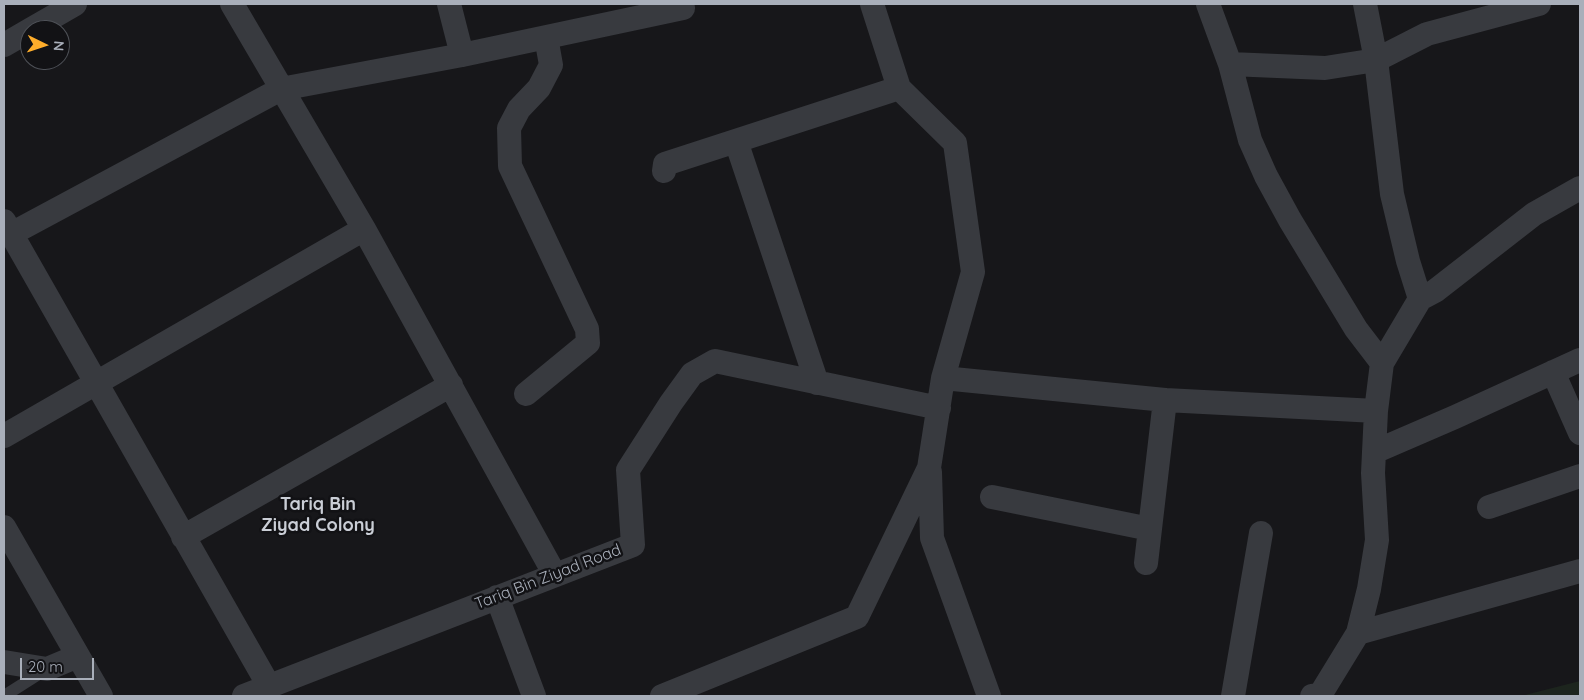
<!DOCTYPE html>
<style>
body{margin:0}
#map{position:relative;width:1584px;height:700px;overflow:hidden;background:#17171a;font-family:Quicksand,sans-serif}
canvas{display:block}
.frame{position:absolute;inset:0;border:5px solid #a9afba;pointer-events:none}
.north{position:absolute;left:20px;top:20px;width:50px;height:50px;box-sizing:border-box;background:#121215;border:1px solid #4e5157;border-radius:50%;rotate:94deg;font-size:14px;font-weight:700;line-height:20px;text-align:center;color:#a9afba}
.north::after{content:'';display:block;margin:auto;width:18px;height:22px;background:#fead2b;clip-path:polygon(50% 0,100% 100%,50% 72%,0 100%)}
.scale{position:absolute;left:20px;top:658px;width:74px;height:22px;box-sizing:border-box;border:2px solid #a9afba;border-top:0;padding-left:6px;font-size:15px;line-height:18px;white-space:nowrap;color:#a9afba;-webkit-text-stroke:4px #121215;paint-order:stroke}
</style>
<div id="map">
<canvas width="1584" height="700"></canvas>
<div class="frame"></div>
<div class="north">N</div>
<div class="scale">20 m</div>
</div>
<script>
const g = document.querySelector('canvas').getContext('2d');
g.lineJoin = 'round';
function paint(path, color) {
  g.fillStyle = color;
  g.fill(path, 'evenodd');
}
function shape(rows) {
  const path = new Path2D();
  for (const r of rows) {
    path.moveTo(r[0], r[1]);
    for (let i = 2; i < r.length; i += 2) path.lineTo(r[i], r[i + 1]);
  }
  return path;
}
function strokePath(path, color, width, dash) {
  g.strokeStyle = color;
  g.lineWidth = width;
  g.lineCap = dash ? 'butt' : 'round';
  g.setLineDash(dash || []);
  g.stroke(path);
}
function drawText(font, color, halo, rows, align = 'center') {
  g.font = font + ' Quicksand,sans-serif';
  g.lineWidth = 5;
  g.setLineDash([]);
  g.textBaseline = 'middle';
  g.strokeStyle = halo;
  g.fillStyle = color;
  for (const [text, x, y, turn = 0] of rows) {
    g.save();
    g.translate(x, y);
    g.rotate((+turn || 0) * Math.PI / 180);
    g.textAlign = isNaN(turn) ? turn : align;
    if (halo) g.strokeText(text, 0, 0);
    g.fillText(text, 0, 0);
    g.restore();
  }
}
paint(shape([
 [1580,681,1580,696,1521,696]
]), '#1d251e');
strokePath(shape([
 [4,696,45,670]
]), '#383a3f', 12);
strokePath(shape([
 [232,4,364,229,555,575],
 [449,4,462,55],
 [1208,4,1230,64],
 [1365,4,1376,60,1325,68,1230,64,1250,140,1266,176,1290,220,1356,329,1382,363],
 [30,30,75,4],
 [4,45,30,30],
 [736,141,817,383],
 [664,171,665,164,899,88],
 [4,221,269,686],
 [11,234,281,89,462,55,683,8],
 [1420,299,1408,261,1392,194,1376,60,1427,34,1539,4],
 [1553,372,1580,433],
 [943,378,1165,400,1376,411],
 [526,394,588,343,587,329,510,166,509,128,519,109,539,88,551,65,546,37],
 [4,436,364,229],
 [1374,452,1455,417,1580,360],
 [930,472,932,538,989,696],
 [992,497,1150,529],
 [1489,507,1580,476],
 [4,527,101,696],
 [183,537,451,385],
 [1146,563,1165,400],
 [497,597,534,696],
 [1358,633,1369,589,1377,540,1373,473,1376,411,1382,363,1420,299,1435,291,1534,214,1580,188],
 [4,662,47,669,78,656],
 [244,696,633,545,628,470,671,403,692,374,715,361,939,408],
 [662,696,857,617,929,468,943,378,973,272,955,143,899,88,872,4],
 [1233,696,1261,533],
 [1312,696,1320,695,1358,633,1580,571]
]), '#383a3f', 24);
drawText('16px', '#a9afba', '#121215', [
 ["Tariq Bin Ziyad Road",548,577,-21]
]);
drawText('bold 18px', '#caced6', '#121215', [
 ["Tariq Bin",318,505],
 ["Ziyad Colony",318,526]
]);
</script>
